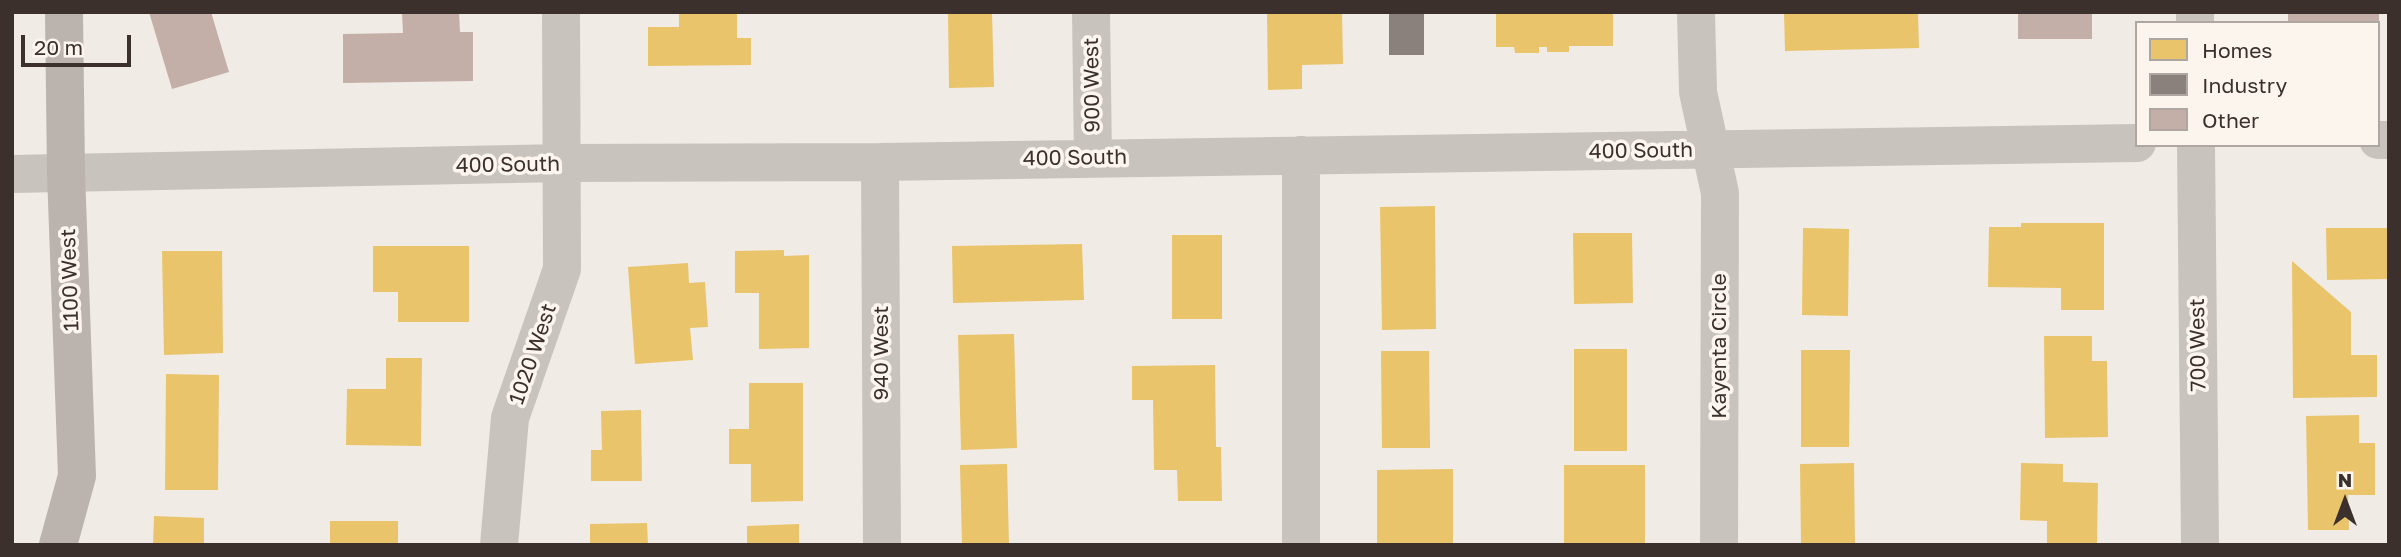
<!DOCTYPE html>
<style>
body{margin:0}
#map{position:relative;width:2401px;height:557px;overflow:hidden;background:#f0ebe5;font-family:"Golos Text",sans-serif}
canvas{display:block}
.frame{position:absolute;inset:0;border:14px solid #3b302b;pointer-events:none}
.legend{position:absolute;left:2135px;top:21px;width:245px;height:126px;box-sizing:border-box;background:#fbf5ee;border:2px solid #aea6a0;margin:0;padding:9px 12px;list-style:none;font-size:21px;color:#3b302b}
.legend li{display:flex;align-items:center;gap:14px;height:35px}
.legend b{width:35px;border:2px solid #aea6a0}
.north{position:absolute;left:2310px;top:466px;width:70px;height:70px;-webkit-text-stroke:5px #fbf5ee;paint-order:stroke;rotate:0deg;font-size:19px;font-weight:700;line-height:28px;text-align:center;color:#3b302b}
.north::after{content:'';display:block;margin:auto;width:24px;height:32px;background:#3b302b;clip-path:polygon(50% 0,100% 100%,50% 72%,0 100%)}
.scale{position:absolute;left:21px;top:35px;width:110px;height:32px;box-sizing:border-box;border:4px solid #3b302b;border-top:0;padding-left:9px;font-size:21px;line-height:24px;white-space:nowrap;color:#3b302b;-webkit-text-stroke:5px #fbf5ee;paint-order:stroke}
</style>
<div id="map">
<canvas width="2401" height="557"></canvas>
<div class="frame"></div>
<ul class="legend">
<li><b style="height:19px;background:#e9c46a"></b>Homes</li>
<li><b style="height:19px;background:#8a817c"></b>Industry</li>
<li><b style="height:19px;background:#c3afa7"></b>Other</li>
</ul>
<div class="north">N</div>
<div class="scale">20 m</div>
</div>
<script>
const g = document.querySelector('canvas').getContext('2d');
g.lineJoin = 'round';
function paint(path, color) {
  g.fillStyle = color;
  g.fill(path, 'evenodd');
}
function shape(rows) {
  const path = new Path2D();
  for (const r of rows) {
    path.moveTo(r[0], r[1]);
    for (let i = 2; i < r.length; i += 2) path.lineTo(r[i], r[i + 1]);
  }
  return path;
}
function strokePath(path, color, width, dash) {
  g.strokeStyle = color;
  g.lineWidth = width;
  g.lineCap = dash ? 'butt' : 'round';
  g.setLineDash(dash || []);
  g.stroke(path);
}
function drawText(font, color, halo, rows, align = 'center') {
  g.font = font + ' "Golos Text",sans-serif';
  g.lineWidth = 7;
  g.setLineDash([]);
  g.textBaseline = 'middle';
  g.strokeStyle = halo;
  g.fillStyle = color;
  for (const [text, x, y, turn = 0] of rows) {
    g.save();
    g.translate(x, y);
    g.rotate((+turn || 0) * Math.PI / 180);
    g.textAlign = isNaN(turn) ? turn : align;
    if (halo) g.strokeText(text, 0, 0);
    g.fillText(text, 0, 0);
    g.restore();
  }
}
paint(shape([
 [679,12,737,12,737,38,751,38,751,65,648,66,648,27,679,27],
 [948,12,992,12,994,87,949,88],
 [1267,12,1342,12,1343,64,1302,65,1302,89,1268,90],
 [1496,12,1613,12,1613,46,1569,46,1569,52,1547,52,1547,47,1539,47,1539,53,1515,53,1514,47,1496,47],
 [1784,12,1918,12,1919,48,1785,51],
 [1435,206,1436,329,1382,330,1380,207],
 [2021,223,2104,223,2104,310,2061,310,2061,288,1988,287,1989,227,2021,227],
 [1803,228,1849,229,1848,316,1802,315],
 [2326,228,2389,228,2389,279,2327,280],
 [1573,233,1632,233,1633,303,1574,304],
 [1172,235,1222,235,1222,319,1172,319],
 [1082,244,1084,300,953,303,952,246],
 [373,246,469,246,469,322,398,322,398,292,373,292],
 [784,250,784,256,809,255,809,348,759,349,759,293,735,293,735,251],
 [162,251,222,251,223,353,164,355],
 [2292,261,2351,312,2351,355,2377,355,2377,397,2293,398],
 [688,263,689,283,705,282,708,327,690,328,693,360,635,364,628,267],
 [1014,334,1017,448,961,450,958,335],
 [2044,336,2092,336,2092,361,2107,361,2108,437,2045,438],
 [1574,349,1627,349,1627,451,1574,451],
 [1801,350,1850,350,1849,447,1801,447],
 [1381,351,1429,351,1430,448,1382,448],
 [386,358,422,358,421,446,346,445,347,389,386,389],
 [1215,365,1216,447,1221,447,1222,501,1178,501,1177,470,1154,470,1153,400,1132,400,1132,366],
 [166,374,219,375,218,490,165,490],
 [749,383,803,383,803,501,751,502,751,464,729,464,729,429,749,429],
 [641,410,642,481,591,481,591,450,602,450,601,411],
 [2359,415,2359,443,2375,443,2375,495,2348,495,2349,530,2308,530,2306,416],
 [1854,463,1855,545,1801,545,1800,464],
 [2021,463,2063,464,2063,482,2098,483,2097,545,2047,545,2047,521,2020,520],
 [1007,464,1009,545,962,545,960,465],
 [1564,465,1645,465,1645,545,1564,545],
 [1453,469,1453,545,1377,545,1377,470],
 [154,516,204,518,204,545,153,545],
 [330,521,398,521,398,545,330,545],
 [647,523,648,545,590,545,590,524],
 [799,524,799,545,747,545,747,526]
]), '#e9c46a');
paint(shape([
 [1389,12,1424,12,1424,55,1389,55]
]), '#8a817c');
paint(shape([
 [149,12,211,12,229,72,172,89],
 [402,12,459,12,460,32,473,32,473,81,343,83,343,34,403,33],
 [2018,12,2092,12,2092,39,2018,39],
 [2288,12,2379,12,2379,23,2288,23]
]), '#c3afa7');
strokePath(shape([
 [1091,12,1093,158],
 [1696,12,1698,92,1720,193,1719,545],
 [2195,12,2195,23],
 [2378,140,2389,140],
 [2196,145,2200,545],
 [1301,155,1301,545],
 [880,162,882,545],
 [12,174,563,163,880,162,2137,143],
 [499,545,510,418,562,269,561,12]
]), '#c9c3be', 38);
strokePath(shape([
 [58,545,77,476,66,173,64,12]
]), '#bab3ae', 38);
drawText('21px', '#3b302b', '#fbf5ee', [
 ["900 West",1092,85,-91],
 ["400 South",1641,151,-1],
 ["400 South",1075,158,-1],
 ["400 South",508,165,-1],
 ["1100 West",70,280,-92],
 ["700 West",2198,345,-91],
 ["Kayenta Circle",1719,346,-90],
 ["940 West",881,353,-90],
 ["1020 West",533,354,-71]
]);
</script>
